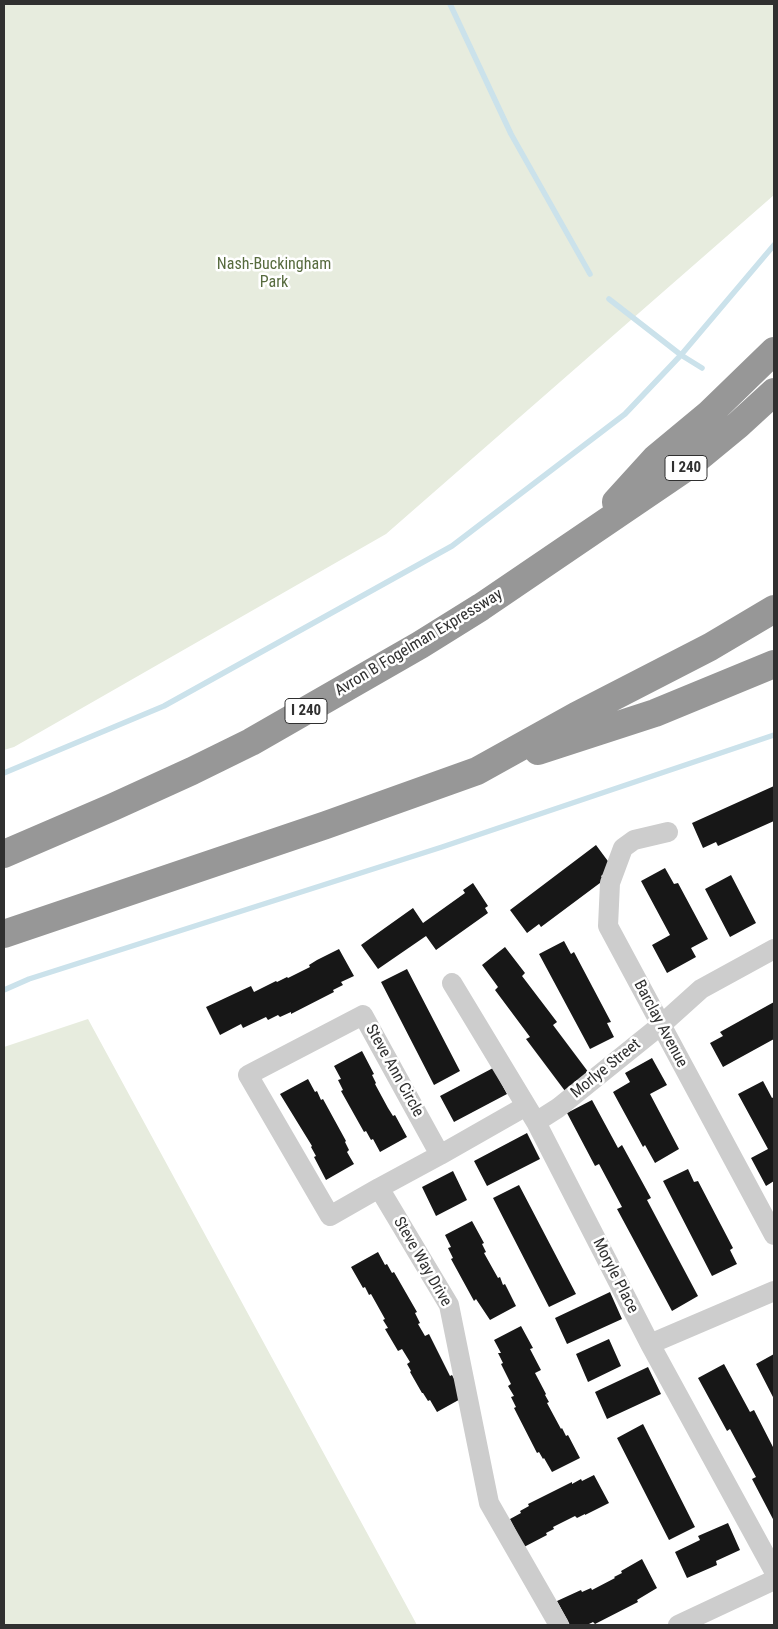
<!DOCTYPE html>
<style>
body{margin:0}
#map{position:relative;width:778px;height:1629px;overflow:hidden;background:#fff;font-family:"Roboto Condensed",sans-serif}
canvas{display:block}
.frame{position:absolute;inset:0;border:5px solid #303030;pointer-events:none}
</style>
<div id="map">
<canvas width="778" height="1629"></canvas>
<div class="frame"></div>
</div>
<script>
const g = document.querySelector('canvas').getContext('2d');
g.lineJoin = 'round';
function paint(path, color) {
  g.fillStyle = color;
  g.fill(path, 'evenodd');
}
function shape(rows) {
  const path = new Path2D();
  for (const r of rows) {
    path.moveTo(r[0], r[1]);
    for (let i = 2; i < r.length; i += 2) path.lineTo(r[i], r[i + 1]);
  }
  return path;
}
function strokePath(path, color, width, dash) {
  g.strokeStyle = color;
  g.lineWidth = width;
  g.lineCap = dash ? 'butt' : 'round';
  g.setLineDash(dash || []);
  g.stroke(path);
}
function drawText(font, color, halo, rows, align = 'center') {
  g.font = font + ' "Roboto Condensed",sans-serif';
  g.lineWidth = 5;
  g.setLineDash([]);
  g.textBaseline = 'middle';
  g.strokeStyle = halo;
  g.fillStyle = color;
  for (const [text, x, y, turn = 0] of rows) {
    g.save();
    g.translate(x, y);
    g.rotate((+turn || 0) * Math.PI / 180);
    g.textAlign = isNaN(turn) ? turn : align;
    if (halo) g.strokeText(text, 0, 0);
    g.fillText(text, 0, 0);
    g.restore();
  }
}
paint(shape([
 [4,4,774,4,774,195,386,534,14,747,4,750],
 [88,1019,417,1625,4,1625,4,1047]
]), '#e7ecde');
strokePath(shape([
 [450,4,511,134,590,274],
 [609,299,681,355,702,368],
 [4,773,164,706,452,546,625,414,681,355,774,245],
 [4,990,29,979,442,847,774,735]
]), '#cbe2eb', 5.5);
paint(shape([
 [774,786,774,821,718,846,716,842,703,848,692,823],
 [596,845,613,868,601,876,604,880,541,927,539,924,527,933,510,910],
 [665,868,674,884,678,883,708,939,691,948,696,957,667,973,652,945,670,935,641,881],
 [731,875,756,923,730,937,705,889],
 [473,883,488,906,485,908,488,913,436,950,426,936,378,969,361,945,413,908,423,923,465,893,463,890],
 [564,941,571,954,574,952,611,1022,607,1023,614,1037,590,1049,539,954],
 [505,947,525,973,522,976,557,1022,553,1025,589,1073,565,1091,526,1039,530,1037,495,990,498,987,482,965],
 [339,949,354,976,341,982,343,985,333,990,334,992,291,1014,291,1012,280,1017,278,1015,268,1020,266,1017,243,1028,241,1024,220,1035,206,1007,251,986,254,992,276,981,277,982,287,977,288,978,310,967,309,965,317,960],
 [407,969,460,1071,434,1085,381,982],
 [774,1002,774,1039,723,1067,710,1043,723,1036,720,1032],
 [362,1051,374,1074,372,1075,376,1083,375,1084,388,1108,393,1116,395,1115,407,1137,380,1152,373,1139,371,1140,366,1131,364,1132,341,1091,343,1090,338,1080,341,1079,334,1066],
 [652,1058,667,1085,650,1094,679,1149,655,1163,645,1145,643,1147,613,1092,630,1082,625,1073],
 [493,1068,507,1094,454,1122,440,1096],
 [308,1079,315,1092,317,1091,321,1100,323,1099,346,1141,345,1142,349,1150,347,1152,354,1164,326,1180,314,1157,316,1156,311,1147,312,1146,280,1094],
 [763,1081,772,1098,774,1097,774,1181,766,1186,751,1158,768,1149,738,1094],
 [592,1100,618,1148,622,1145,651,1198,647,1200,698,1296,672,1311,617,1209,622,1207,599,1164,595,1166,567,1113],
 [527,1133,540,1159,487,1186,474,1161],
 [688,1169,694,1182,698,1181,733,1248,730,1250,737,1264,712,1276,663,1181],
 [453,1171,467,1200,436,1216,422,1187],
 [519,1185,576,1294,549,1307,493,1198],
 [472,1221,484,1243,482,1244,486,1252,484,1253,498,1278,500,1277,503,1285,505,1284,516,1306,490,1320,476,1299,474,1301,451,1259,453,1258,448,1248,451,1247,445,1235],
 [378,1252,385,1265,387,1264,392,1273,394,1272,417,1312,415,1313,420,1323,418,1324,425,1336,429,1334,450,1376,452,1375,464,1397,437,1412,430,1400,428,1401,423,1393,422,1393,410,1372,411,1371,407,1364,410,1362,402,1349,398,1351,385,1329,388,1328,383,1320,385,1319,371,1294,369,1295,365,1287,363,1288,351,1267],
 [610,1292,622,1319,567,1344,555,1318],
 [521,1326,533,1348,530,1349,541,1370,535,1373,546,1394,545,1395,549,1402,547,1403,561,1429,562,1428,566,1436,568,1435,580,1458,552,1472,544,1458,543,1459,539,1452,537,1453,514,1408,516,1407,511,1397,514,1396,508,1386,511,1384,501,1364,503,1363,498,1353,501,1353,494,1340],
 [609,1339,621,1366,588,1382,576,1354],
 [774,1354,774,1399,756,1364],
 [724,1364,750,1412,754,1410,774,1449,774,1521,752,1479,756,1477,730,1429,727,1431,698,1378],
 [648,1367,661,1394,607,1419,595,1392],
 [643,1424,695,1527,669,1540,617,1438],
 [594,1475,609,1503,585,1515,585,1514,577,1518,575,1516,553,1527,554,1529,546,1533,547,1535,524,1547,510,1519,521,1513,520,1511,529,1506,528,1504,572,1482,572,1484,581,1479,582,1481],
 [728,1523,740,1550,716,1561,717,1565,687,1578,675,1552,700,1540,698,1536],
 [642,1559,657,1588,637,1600,638,1602,595,1624,593,1622,587,1625,570,1625,557,1601,581,1590,582,1592,591,1588,592,1590,615,1578,614,1577,622,1573,621,1571]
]), '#171717');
strokePath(shape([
 [668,832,634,840,623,848,610,883,608,926,774,1235],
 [452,983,536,1122,650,1344,774,1571],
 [536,1122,558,1108,661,1025,701,989,774,949],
 [440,1155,526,1106],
 [379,1188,440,1155,363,1015,248,1075,330,1216,379,1188,449,1305,489,1503,559,1625],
 [650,1344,774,1291],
 [678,1625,774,1580]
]), '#cdcdcd', 20);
strokePath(shape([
 [616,502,656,458,709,414,774,351],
 [538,751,655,713,774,664],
 [4,854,113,807,192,771,251,742,420,645,481,607,687,467,738,425,774,392],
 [4,934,326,825,477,771,576,716,710,647,774,609]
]), '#979797', 28);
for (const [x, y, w] of [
 [686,468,42],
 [306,711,42]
]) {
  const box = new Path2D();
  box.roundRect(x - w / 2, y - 12.5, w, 25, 4);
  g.fillStyle = '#fff';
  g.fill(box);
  strokePath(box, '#303030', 1);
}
drawText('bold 15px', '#303030', null, [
 ["I 240",686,468],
 ["I 240",306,711]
]);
drawText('16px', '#576b3e', '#fff', [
 ["Nash-Buckingham",274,265],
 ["Park",274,283]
]);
drawText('16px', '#303030', '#fff', [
 ["Avron B Fogelman Expressway",419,643,-31],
 ["Barclay Avenue",660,1024,62],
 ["Morlye Street",606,1069,-39],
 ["Steve Ann Circle",394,1071,61],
 ["Steve Way Drive",422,1262,60],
 ["Moryle Place",615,1276,63]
]);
</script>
